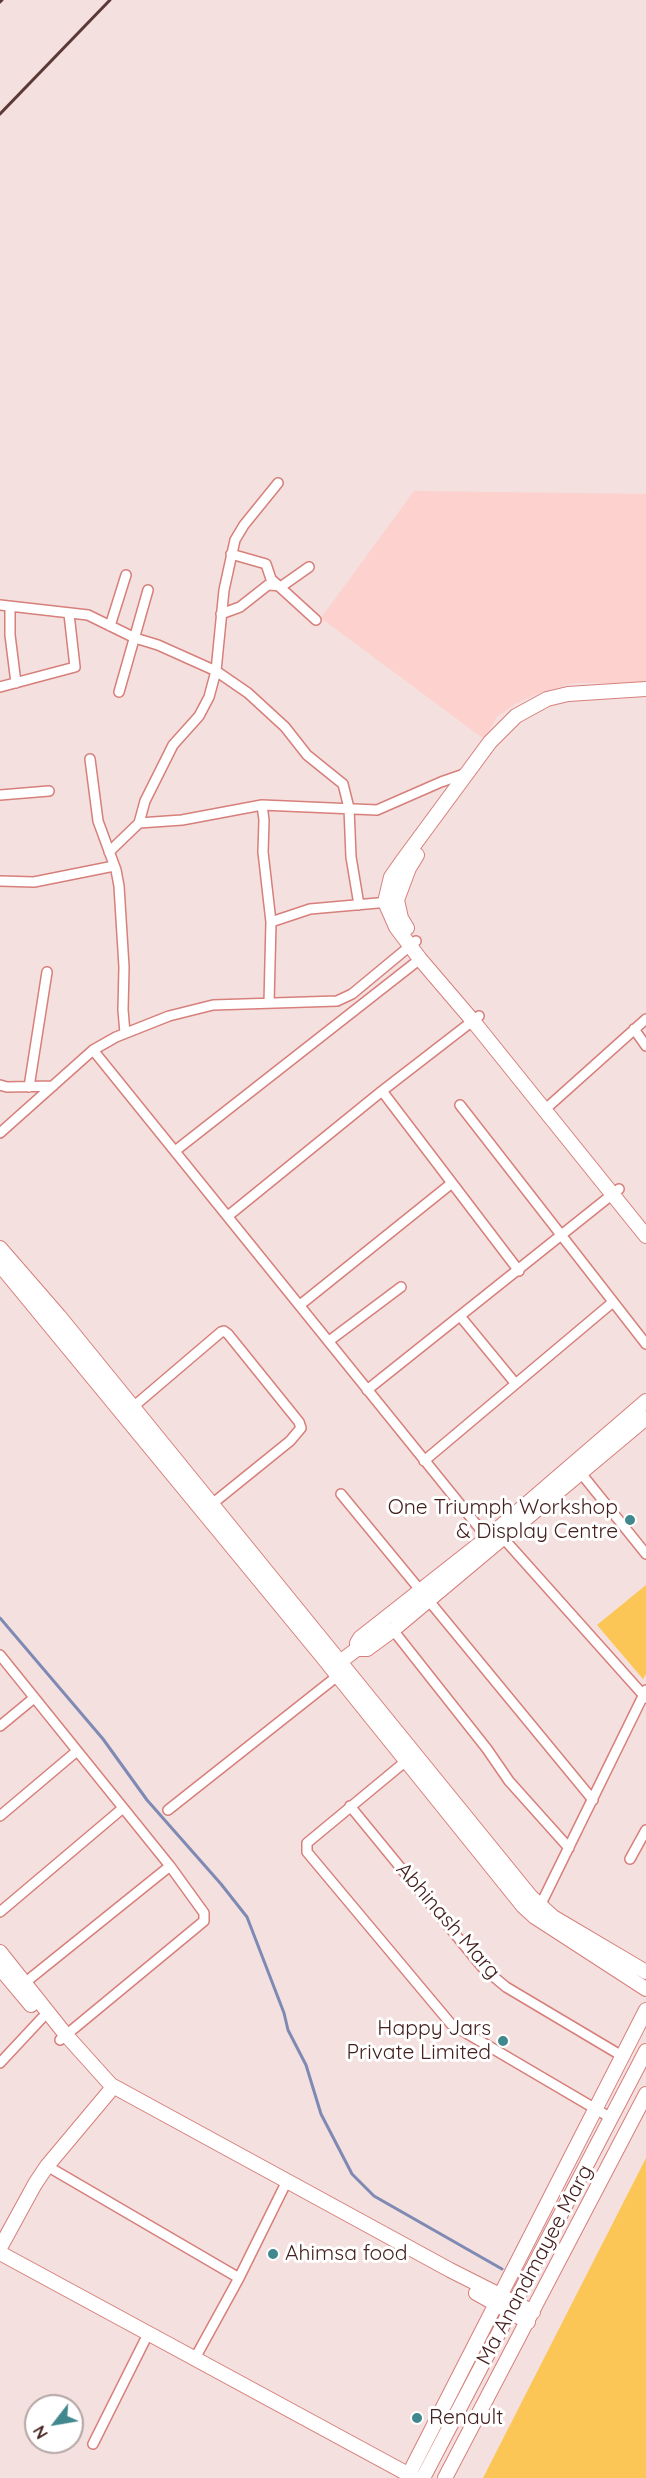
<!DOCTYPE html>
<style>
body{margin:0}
#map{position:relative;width:646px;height:2478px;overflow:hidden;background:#f4e0de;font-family:Quicksand,sans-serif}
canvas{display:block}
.north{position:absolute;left:24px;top:2394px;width:60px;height:60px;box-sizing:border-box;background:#fff;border:2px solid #b4a6a5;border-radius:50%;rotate:239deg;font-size:16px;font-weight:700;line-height:24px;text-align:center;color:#44201f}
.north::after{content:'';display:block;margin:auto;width:21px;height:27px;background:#40878e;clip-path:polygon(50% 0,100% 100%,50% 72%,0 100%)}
</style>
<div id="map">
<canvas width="646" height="2478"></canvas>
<div class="north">N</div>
</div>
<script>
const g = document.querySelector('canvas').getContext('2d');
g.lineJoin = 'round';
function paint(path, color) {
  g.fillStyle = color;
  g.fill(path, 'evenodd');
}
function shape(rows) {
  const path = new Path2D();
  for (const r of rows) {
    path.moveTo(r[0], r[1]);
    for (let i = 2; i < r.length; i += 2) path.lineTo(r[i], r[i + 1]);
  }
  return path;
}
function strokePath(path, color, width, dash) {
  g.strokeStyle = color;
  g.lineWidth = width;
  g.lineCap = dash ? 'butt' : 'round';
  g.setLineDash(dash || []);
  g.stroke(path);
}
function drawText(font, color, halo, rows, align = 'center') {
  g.font = font + ' Quicksand,sans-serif';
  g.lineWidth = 6;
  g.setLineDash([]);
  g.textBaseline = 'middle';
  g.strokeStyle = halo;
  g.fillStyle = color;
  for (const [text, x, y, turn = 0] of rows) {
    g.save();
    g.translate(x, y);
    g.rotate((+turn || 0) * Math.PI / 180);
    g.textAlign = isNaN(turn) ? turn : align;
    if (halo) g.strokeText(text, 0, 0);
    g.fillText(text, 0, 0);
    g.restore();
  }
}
paint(shape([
 [414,491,646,494,646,683,574,683,537,694,515,704,497,717,484,739,321,618]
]), '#fcd1ce');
paint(shape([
 [646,1585,646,1674,643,1679,597,1625],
 [646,2158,646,2478,483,2478]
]), '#fcc656');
strokePath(shape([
 [0,1618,103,1739,147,1800,221,1884,247,1917,284,2013,288,2030,306,2065,321,2114,352,2174,374,2196,502,2269]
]), '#7e8ab4', 3);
const street = shape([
 [231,554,266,564,271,579,316,620],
 [0,605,88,615,135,638,158,645,216,671,248,693,285,727,307,755,343,784,349,808,351,857,359,905],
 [10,607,10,635,16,683],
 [221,614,240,607,268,585,282,586,309,567],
 [110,626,126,575],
 [0,687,75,667,69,614],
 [119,692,148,590],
 [90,759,98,821,116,870,119,886,124,967,123,1010,125,1033],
 [0,795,49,791],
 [262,805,264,820,263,852,271,922,269,1003],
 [139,823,182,820,262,805,377,810,441,782,467,773],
 [109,852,139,823,145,801,173,745,199,716,209,697,216,671,224,590,235,540,244,525,278,483],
 [0,881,34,882,114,866],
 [271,922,310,909,389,902],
 [634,1029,646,1046],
 [93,1050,489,1540],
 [0,1085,7,1087,53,1086],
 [29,1087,47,972],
 [382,1091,519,1271],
 [460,1105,646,1344],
 [550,1105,646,1019],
 [0,1133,93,1050,116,1037,169,1016,213,1005,337,1001,352,994,416,941],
 [175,1151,420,959],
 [228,1216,382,1091,479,1016],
 [300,1305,452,1183],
 [460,1316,515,1383],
 [329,1341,401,1287],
 [367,1390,619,1189],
 [133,1407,221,1332,224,1331,228,1334,299,1422,301,1428,290,1441,212,1504],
 [424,1461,613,1302],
 [580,1472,646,1554],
 [341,1494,593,1800],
 [504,1539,646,1698],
 [393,1630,487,1749,509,1781,569,1848],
 [0,1655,170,1866,204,1913,204,1921,60,2040],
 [0,1726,34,1698],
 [406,1761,307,1843,307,1852,451,2024,611,2118],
 [350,1806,482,1967,506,1987,622,2056],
 [168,1810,340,1674],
 [0,1816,77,1751],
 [630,1859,646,1830],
 [539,1908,646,1690],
 [0,1912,123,1808],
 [22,1985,170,1866],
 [0,2063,42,2018],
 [47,2166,239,2278],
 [194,2360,239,2278,284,2187],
 [93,2444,148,2334]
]);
const secondary = shape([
 [646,689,568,694,547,699,516,716,490,742,403,860,391,877,385,902,396,927,420,959,473,1021,646,1236],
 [407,928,401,918,397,900,409,868,417,855],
 [0,1248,59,1316,531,1897,553,1917,646,1972],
 [0,1265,321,1655,523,1906,535,1917,646,1989],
 [357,1649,357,1643,360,1638,487,1538,646,1401],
 [336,1665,357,1649,367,1649,393,1630,646,1418],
 [0,1952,66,2035,111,2085,450,2270,533,2312],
 [0,1968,31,2005],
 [0,2248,35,2184,47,2166,109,2092],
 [0,2253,415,2478],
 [476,2293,528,2322],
 [407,2478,646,2010],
 [423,2478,646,2051],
 [445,2478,646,2094]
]);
strokePath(street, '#d77f7b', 12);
strokePath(secondary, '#d77f7b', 16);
strokePath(street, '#fff', 9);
strokePath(secondary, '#fff', 14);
strokePath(shape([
 [0,2,2,0],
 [0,114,110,0]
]), '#5b3937', 3);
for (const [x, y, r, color] of [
 [630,1520,6,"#40878e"],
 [503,2041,6,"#40878e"],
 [273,2254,6,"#40878e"],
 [417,2418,6,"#40878e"]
]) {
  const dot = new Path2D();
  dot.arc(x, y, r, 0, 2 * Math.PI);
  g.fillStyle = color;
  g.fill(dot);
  strokePath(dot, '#fff', 2);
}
drawText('21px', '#44201f', '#fff', [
 ["One Triumph Workshop",618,1508],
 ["& Display Centre",618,1532],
 ["Happy Jars",491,2029],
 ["Private Limited",491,2053],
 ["Ahimsa food",285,2254,"left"],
 ["Renault",429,2418,"left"]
], 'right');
drawText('21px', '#44201f', '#fff', [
 ["Abhinash Marg",448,1921,49],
 ["Ma Anandmayee Marg",535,2265,-62]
]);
</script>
